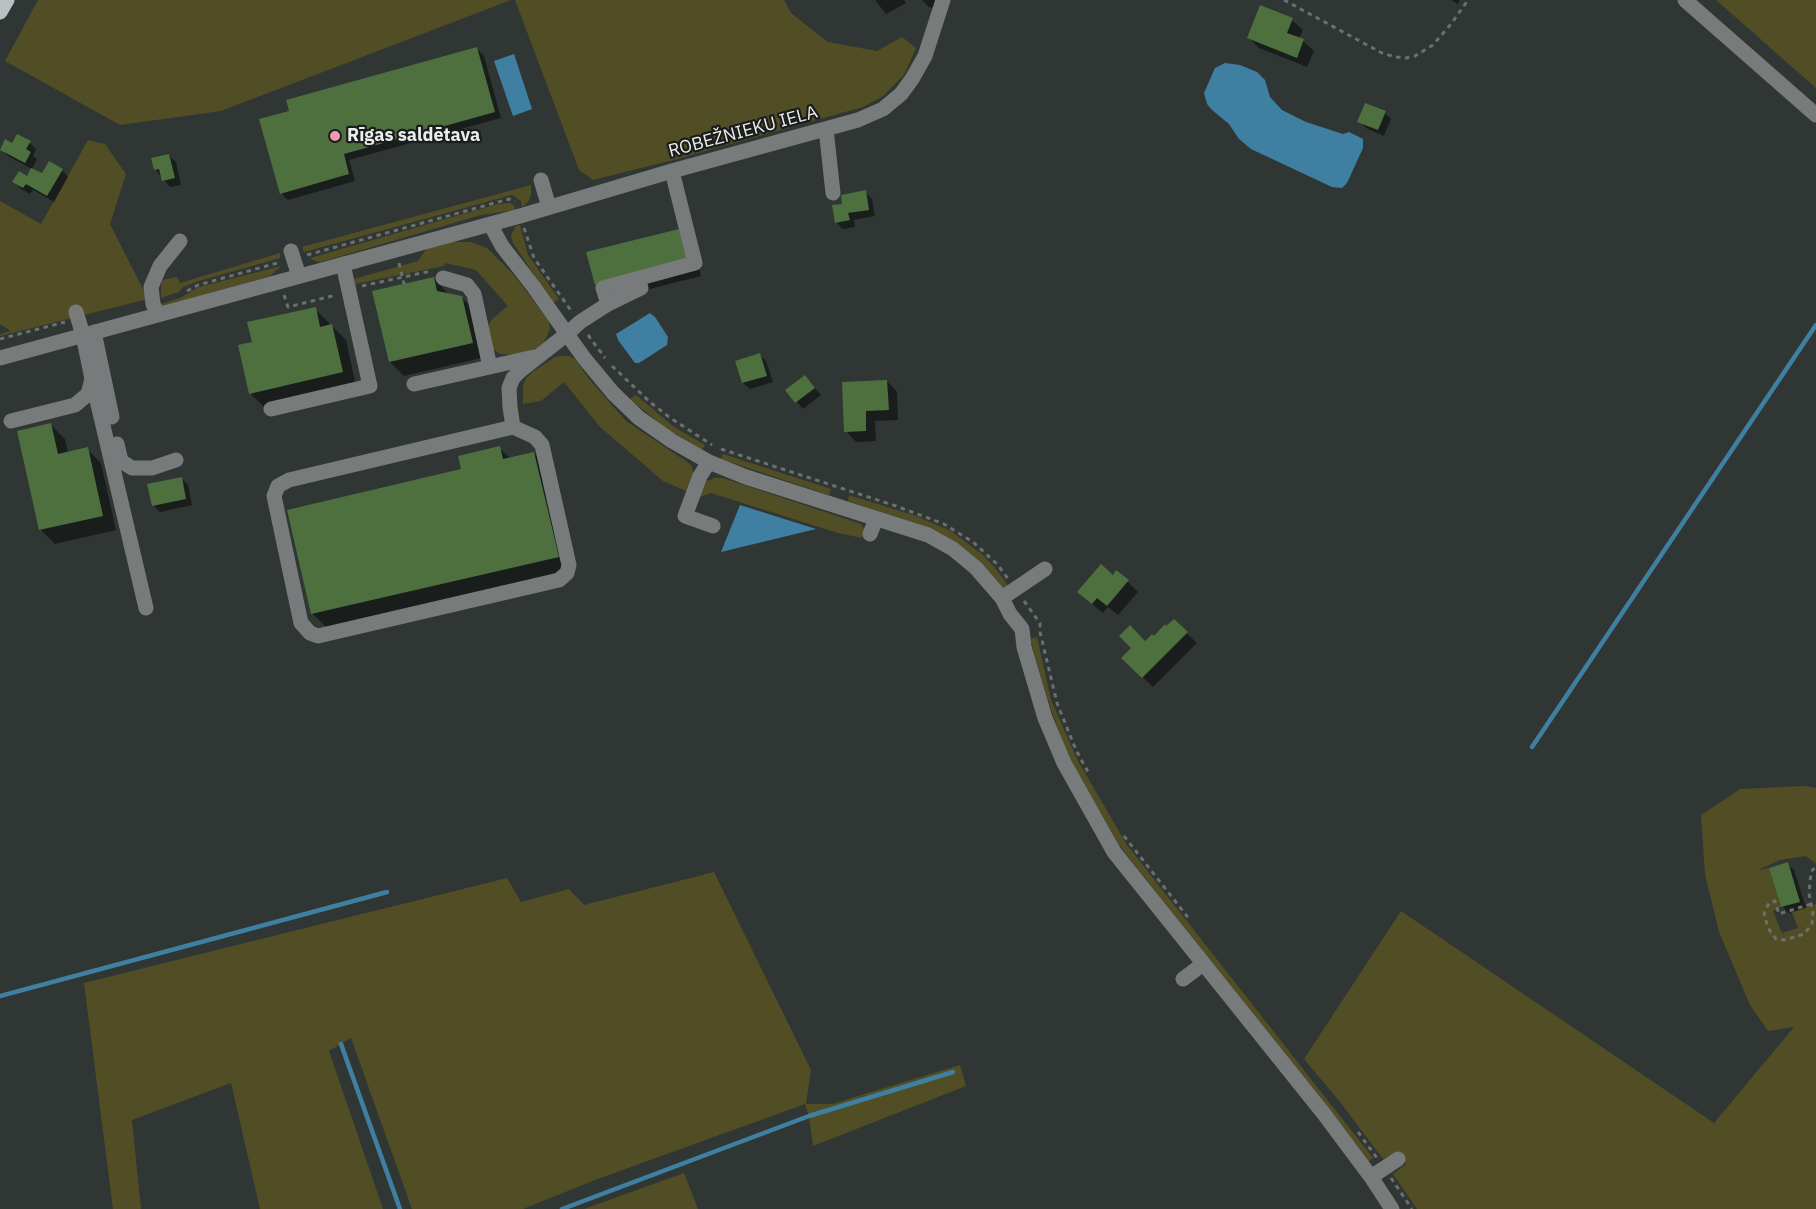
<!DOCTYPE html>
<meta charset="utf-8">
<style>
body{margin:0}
canvas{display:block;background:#2f3633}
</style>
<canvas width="1816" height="1209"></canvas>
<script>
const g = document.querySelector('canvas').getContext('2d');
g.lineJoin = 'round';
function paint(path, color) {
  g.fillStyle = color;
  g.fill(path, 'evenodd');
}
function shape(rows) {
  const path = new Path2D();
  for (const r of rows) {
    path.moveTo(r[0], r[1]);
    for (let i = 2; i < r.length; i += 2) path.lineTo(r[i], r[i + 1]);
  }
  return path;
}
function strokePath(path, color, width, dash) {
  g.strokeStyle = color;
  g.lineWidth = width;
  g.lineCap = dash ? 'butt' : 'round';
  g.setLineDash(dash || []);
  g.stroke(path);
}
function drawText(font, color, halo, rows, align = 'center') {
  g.font = font + ' "IBM Plex Sans",sans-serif';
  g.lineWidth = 4.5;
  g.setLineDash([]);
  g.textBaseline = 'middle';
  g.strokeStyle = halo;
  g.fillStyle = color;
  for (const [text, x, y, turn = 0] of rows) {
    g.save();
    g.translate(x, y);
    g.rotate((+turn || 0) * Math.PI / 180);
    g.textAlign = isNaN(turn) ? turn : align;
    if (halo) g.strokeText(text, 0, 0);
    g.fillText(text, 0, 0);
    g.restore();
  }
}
paint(shape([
 [38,0,511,0,221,111,120,125,5,61],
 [515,0,784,0,791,13,828,42,877,51,902,37,916,48,904,75,883,96,863,107,673,160,593,180,579,170],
 [1716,0,1816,0,1816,88],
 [88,140,105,144,126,174,110,224,148,299,0,336,0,334,11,331,0,324,0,201,41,224],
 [531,185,531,195,528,202,522,207,521,201,512,195,304,252,302,247],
 [510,203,514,205,515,210,481,215,321,262,315,261,310,258,498,204],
 [520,225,528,255,559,299,553,303,513,243,511,236,514,229,516,226],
 [449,242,471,242,487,248,513,274,549,321,550,329,544,342,537,348,514,355,500,354,494,350,490,344,487,331,489,324,493,318,508,306,476,270,445,263,444,266,355,284,354,279,418,261,427,248],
 [280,253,280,258,199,281,183,287,179,292,161,298,161,286,162,280,177,277,180,283],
 [281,266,270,276,162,307,161,304,180,298,199,287],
 [560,356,569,356,575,359,589,379,626,421,690,464,693,469,693,475,700,476,708,481,714,478,723,478,861,524,864,529,862,538,838,533,711,493,700,497,663,481,600,427,564,382,541,401,523,404,523,386,526,378,534,371,555,357],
 [636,395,674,427,705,445,702,450,663,426,630,399],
 [723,454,831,489,829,495,721,459],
 [849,495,916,516,951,531,983,555,996,569,1010,588,1005,590,981,563,927,527,848,501],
 [1037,637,1051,700,1078,761,1127,845,1373,1158,1368,1162,1119,845,1075,768,1064,746,1046,694,1030,639],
 [1805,786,1816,788,1816,864,1806,856,1780,860,1758,870,1769,868,1781,907,1773,911,1782,933,1798,928,1792,912,1816,904,1816,1209,1417,1209,1393,1174,1406,1164,1397,1151,1383,1159,1340,1102,1304,1059,1401,911,1714,1123,1794,1027,1768,1031,1750,1005,1719,932,1705,874,1701,815,1740,789],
 [714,872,811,1070,806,1104,832,1104,960,1065,966,1086,813,1146,809,1116,805,1104,595,1180,523,1209,412,1209,351,1038,329,1051,383,1209,260,1209,231,1083,132,1120,141,1209,113,1209,84,983,507,878,521,902,569,889,584,905],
 [684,1173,698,1209,584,1209]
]), '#514e25');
paint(shape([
 [514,54,532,109,513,116,494,61],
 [1225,63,1240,65,1257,72,1265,80,1270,97,1282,110,1306,122,1343,134,1349,132,1363,139,1363,148,1347,183,1342,188,1332,187,1251,149,1239,139,1229,124,1212,110,1207,104,1204,93,1215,68],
 [650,313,655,317,668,337,667,345,639,363,635,363,618,340,616,334],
 [740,505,816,529,721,552]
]), '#3f80a2');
paint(shape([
 [875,0,904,0,906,3,886,14],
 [922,0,943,0,941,9,929,7],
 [1451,0,1460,0,1458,4],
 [1292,20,1303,30,1299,39,1303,41,1314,51,1307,67,1259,48,1249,38],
 [477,49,484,56,501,118,349,160,355,181,288,200,281,193],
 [1385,113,1391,119,1384,136,1366,128,1359,121],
 [30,143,36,149,33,156,37,159,32,169,8,156,1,149,13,145],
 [169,156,176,162,181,185,170,187,155,169],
 [62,170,68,177,54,202,33,190,30,194,21,189,14,182],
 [865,192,872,199,875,216,854,220,855,227,843,229,836,222,844,205],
 [693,245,701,276,610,299,596,285],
 [434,278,448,294,461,297,476,312,486,357,404,376,390,362],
 [315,309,329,323,330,326,332,326,346,340,356,386,264,407,250,393,254,343],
 [760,355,766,361,773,382,750,389,743,383],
 [805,377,821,395,803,409,787,390],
 [887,381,897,392,898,420,875,421,876,441,856,442,846,431],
 [51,425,65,439,68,453,87,449,101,463,116,530,55,544,41,530,19,432],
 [499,448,511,459,534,453,548,468,572,570,327,628,313,614,289,511,463,470],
 [181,478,188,485,192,505,160,512,154,506],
 [1113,577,1128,582,1138,592,1118,615,1108,607,1103,613,1090,602],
 [1174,621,1197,643,1153,687,1123,658,1154,638],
 [1787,864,1794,870,1806,908,1789,913,1783,907,1771,869]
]), '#0007');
strokePath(shape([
 [1532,747,1816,325],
 [0,996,387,892],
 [341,1044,400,1209],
 [562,1209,809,1116,953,1072]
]), '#3f80a2', 4.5);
paint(shape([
 [1260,5,1293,18,1287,33,1304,39,1297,58,1247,38],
 [477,47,495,112,344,154,349,174,280,194,259,119,289,111,286,100],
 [1365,103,1386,111,1378,130,1357,122],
 [17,134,31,141,26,149,31,152,25,163,0,150,5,139,12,143],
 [169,154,175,178,162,181,159,169,154,170,151,158],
 [49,161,63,169,47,196,26,184,23,188,12,182,19,171,27,176,31,168,42,173],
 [866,190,869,210,848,213,850,220,835,223,832,205,842,204,841,195],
 [679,229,688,262,595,285,586,252],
 [434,277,437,291,462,296,473,343,389,362,372,291],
 [316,307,320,327,332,324,343,372,249,394,238,345,252,342,247,322],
 [760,353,767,376,742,383,735,361],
 [805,375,815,388,795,403,785,390],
 [887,380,889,410,866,411,866,431,844,432,842,382],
 [51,423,58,454,88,447,103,516,39,530,17,431],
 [500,446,503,459,534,452,559,557,311,614,287,510,461,469,458,456],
 [182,477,186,499,152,506,147,484],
 [1101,564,1113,575,1116,570,1129,580,1107,606,1097,598,1092,604,1077,592],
 [1174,619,1188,632,1142,678,1121,658,1131,648,1119,636,1130,625,1145,641,1152,634,1154,636,1165,624,1166,626],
 [1788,862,1800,902,1781,907,1769,868]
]), '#4d703e');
strokePath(shape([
 [1284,0,1382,53,1395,57,1406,58,1415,56,1433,45,1451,24,1468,0],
 [524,228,534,258,572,312],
 [307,255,509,199,515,202],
 [399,263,404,284],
 [362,286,431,271],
 [187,291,198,285,281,262],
 [284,295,288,307,336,295],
 [588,335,605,358],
 [0,339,65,322],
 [612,366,650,402,669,417,712,445],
 [721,449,896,506,944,524,973,542,998,565,1008,579],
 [1024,601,1040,623,1040,632,1057,703,1076,750,1088,772],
 [1124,836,1190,920],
 [1811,904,1779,914,1775,901,1769,903,1764,913,1768,928,1776,939,1785,940,1804,934,1812,924,1813,911,1811,904,1809,893,1811,872,1816,866],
 [1358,1132,1377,1158],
 [1391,1178,1412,1209]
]), '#6a706e', 3, [4.5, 4.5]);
strokePath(shape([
 [1685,0,1816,115],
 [826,129,833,193],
 [541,180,549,207],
 [490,224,502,246,533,286,584,358,613,393,639,418,672,441,709,462,746,477,928,535,953,549,976,568,1002,598,1010,614,1022,629,1024,647,1045,718,1064,763,1114,852,1324,1114,1371,1177,1392,1209],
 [291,251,299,276],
 [443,278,467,285,474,294,490,367],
 [608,304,603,288,695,263,672,171],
 [158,315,153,304,151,287,160,266,180,241],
 [94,332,112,417],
 [0,358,520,216,672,171,858,120,883,109,901,94,912,79,925,56,943,0],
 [92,379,146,608],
 [414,384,534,357],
 [271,409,370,386,343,264],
 [11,421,75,405,88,394,92,379,83,335,76,312],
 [513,427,289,480,278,486,274,496,301,623,310,633,318,636,559,580,567,573,569,565,542,445,535,437,513,427,510,407,509,388,513,378,521,370,567,334,580,322,608,304,641,288,638,279],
 [117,444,121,461,132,468,152,468,176,460],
 [709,462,700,476,685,516,713,526],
 [870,534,876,519],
 [1002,598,1045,569],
 [1183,979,1203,964],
 [1371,1177,1398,1159]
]), '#777b7b', 15);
strokePath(shape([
 [0,12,7,0]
]), '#b9c1c2', 15);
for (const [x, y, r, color] of [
 [335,136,6,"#f29aad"]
]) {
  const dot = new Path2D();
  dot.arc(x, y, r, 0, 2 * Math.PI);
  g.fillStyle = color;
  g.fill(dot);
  strokePath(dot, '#1a1d1b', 2);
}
drawText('18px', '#eaefed', '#1a1d1b', [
 ["ROBEŽNIEKU IELA",743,132,-15]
]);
drawText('bold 18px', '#eaefed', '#1a1d1b', [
 ["Rīgas saldētava",347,136]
], 'left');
</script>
